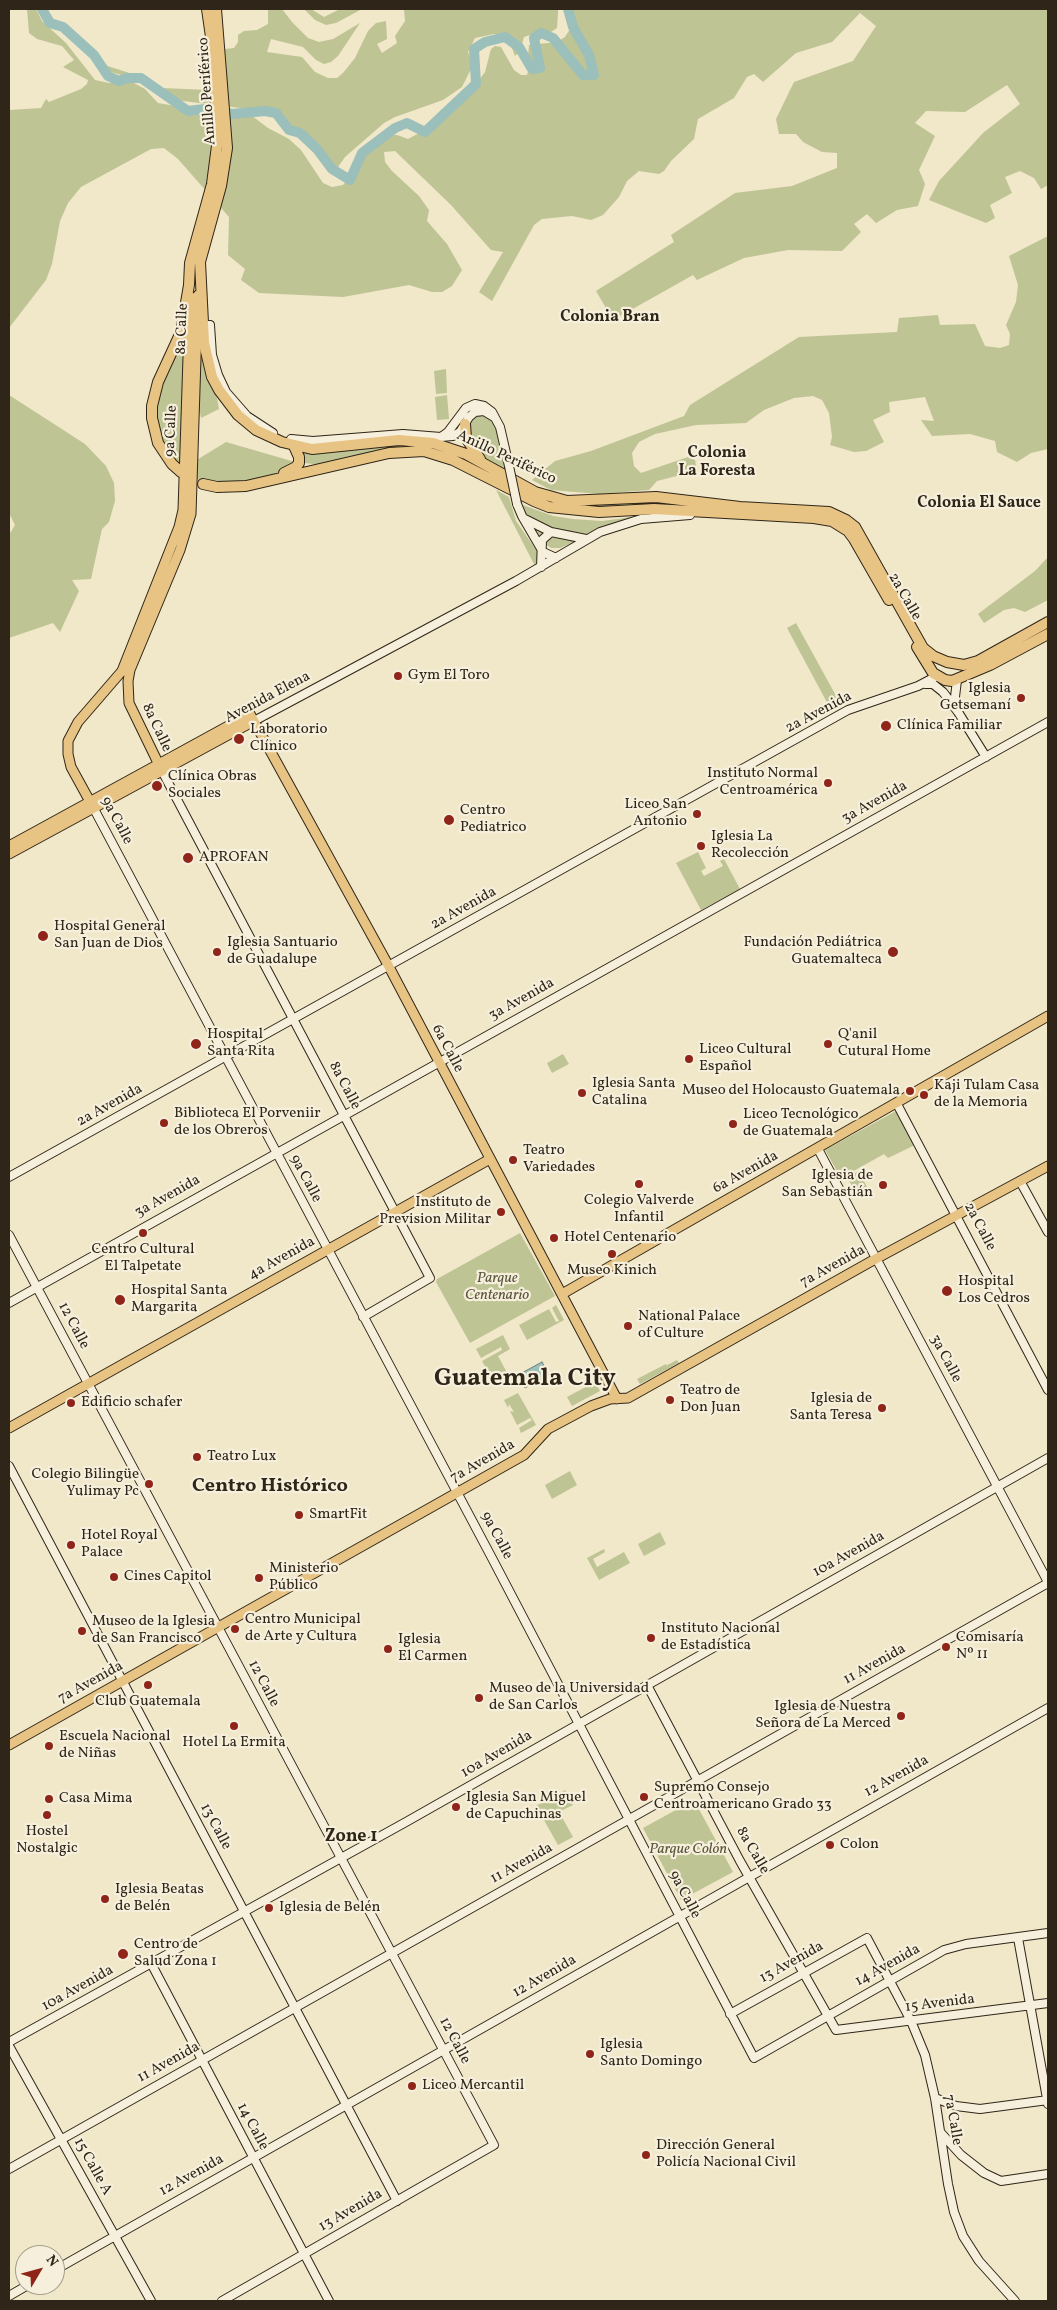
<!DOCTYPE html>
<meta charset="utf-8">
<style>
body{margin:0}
#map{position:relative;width:1057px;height:2310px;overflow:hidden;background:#f1e7c9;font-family:Vollkorn,serif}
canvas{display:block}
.frame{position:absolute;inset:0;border:10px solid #2f2518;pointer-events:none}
.north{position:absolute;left:15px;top:2245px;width:50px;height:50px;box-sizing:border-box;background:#f6efdc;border:1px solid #a69e8e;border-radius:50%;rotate:53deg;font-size:14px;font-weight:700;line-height:20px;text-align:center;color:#2f2518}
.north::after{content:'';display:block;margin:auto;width:18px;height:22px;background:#8f2418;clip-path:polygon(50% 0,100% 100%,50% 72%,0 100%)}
</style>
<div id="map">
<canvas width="1057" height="2310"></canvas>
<div class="frame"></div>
<div class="north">N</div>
</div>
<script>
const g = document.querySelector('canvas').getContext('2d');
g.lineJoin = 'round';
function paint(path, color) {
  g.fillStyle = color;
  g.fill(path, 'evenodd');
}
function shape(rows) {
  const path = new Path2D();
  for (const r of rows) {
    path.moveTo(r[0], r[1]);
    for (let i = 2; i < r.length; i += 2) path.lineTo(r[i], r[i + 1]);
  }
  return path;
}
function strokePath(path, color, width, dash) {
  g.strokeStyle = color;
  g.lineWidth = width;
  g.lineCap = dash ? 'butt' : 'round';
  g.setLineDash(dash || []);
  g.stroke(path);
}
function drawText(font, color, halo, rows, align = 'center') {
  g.font = font + ' Vollkorn,serif';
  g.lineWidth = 4.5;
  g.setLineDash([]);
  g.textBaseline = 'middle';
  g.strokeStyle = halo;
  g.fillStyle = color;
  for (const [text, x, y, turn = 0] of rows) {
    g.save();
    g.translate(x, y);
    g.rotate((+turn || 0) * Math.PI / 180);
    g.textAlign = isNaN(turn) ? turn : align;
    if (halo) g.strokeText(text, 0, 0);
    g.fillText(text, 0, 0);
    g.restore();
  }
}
paint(shape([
 [27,9,36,9,42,21,66,43,95,80,109,83,132,82,145,89,158,103,222,114,251,115,268,128,289,139,301,150,323,183,332,187,343,185,353,173,359,160,378,141,387,135,397,135,408,139,425,130,479,80,485,72,491,49,495,46,501,47,514,70,521,75,527,75,530,64,528,56,529,45,557,42,565,37,570,29,568,9,1048,9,1048,185,1041,189,1034,178,1020,171,1005,177,1012,193,990,205,995,218,986,223,929,200,939,181,983,133,1020,104,1007,85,965,112,926,111,915,123,935,136,919,170,925,184,918,206,897,210,876,223,867,214,854,224,861,232,842,251,788,250,744,258,697,280,693,275,613,320,596,291,674,242,671,235,735,193,792,186,837,168,837,153,822,152,803,142,796,134,779,134,776,119,794,82,853,61,876,26,860,13,832,42,796,53,763,82,754,74,747,77,734,98,698,119,694,139,671,161,664,171,659,174,639,171,627,181,619,197,603,215,591,220,572,216,542,219,534,225,492,301,479,292,503,252,491,250,451,205,395,151,384,152,385,162,392,171,419,196,429,210,427,221,447,244,462,270,452,286,442,292,432,292,409,285,343,297,259,293,241,280,245,269,228,255,229,217,178,159,164,148,151,149,81,187,68,203,60,221,52,264,46,280,9,328,9,110,41,108,46,99,49,102,81,89,87,84,88,80,63,67,74,60,62,46,37,39,29,33],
 [268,9,282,9,292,22,308,38,319,42,333,39,360,23,338,56,331,62,324,64,316,60,303,47,271,39,267,52,302,57,315,72,328,78,337,78,343,73,355,58,368,31,376,23,386,21,387,39,377,44,382,53,397,43,395,36,405,21,404,9,558,9,558,13,557,28,551,32,536,33,524,37,520,51,515,56,510,43,503,36,494,34,475,38,468,52,473,65,462,87,443,100,395,117,384,123,345,157,338,167,329,165,322,161,300,133,273,112,183,101,164,96,140,81,105,70,95,62,145,78,162,88,208,90,216,86,219,54,225,49,234,48,238,42,238,35,244,31,257,30,268,24],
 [304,9,311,9,324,17,340,9,362,9,336,23,326,25,315,20],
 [1048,236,1048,449,1031,453,1017,462,997,452,995,441,970,434,932,436,921,420,934,421,925,397,889,402,890,412,873,420,884,442,866,451,854,452,830,445,832,437,829,413,822,400,813,396,794,398,764,410,746,423,696,425,655,434,639,442,632,453,634,466,641,473,688,457,695,460,696,466,692,472,657,481,649,490,599,494,551,490,532,480,555,461,591,451,684,416,690,405,799,337,897,332,899,318,938,315,940,325,975,324,985,346,1000,348,1009,345,1010,334,1006,325,1016,302,1018,285,1009,256],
 [199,331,205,372,217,398,219,409,201,418,197,396],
 [186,335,182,467,163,446,155,416,160,384],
 [446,369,447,393,436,394,434,371],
 [9,395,85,444,106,466,114,483,115,501,109,522,102,529,91,579,72,580,79,591,60,632,53,623,9,638,9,535,15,525,9,513],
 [447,395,449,419,437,420,435,397],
 [482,414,492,421,500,436,505,470,486,461,472,444,468,426,470,419,477,415],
 [226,442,295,462,295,465,261,479,229,486,206,483,195,478,195,461],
 [410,443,448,450,550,500,636,499,718,508,646,505,599,510,566,508,533,498,465,460,433,448,410,447,381,451,323,465,304,463,300,450],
 [496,490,509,497,516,521,537,551,539,556,535,566],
 [523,505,553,516,573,519,602,521,632,517,560,548,551,548,545,544,536,531,527,517],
 [1048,557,1048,600,1025,612,1014,608,1004,610,984,623,978,614,1035,571],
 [796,623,840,703,830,708,787,628],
 [698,852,706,868,701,871,704,876,723,866,720,861,724,859,740,889,701,910,676,863],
 [563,1054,569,1064,552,1073,547,1063],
 [896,1111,915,1145,888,1158,884,1154,841,1178,825,1150],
 [859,1171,868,1189,857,1195,847,1177],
 [520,1233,555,1296,470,1343,436,1282,437,1279],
 [556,1305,564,1320,527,1340,519,1325,549,1309,556,1322,559,1321,552,1308],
 [503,1335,510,1349,498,1356,510,1378,496,1386,482,1361,502,1350,501,1347,481,1358,476,1349],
 [677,1360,679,1363,640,1384,637,1379,666,1364,668,1367,667,1365],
 [595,1382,600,1391,572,1406,567,1397],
 [518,1393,536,1425,521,1433,519,1428,532,1420,530,1418,517,1425,510,1411,514,1412,509,1404,508,1408,504,1400],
 [570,1471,577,1485,552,1499,545,1485],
 [660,1532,666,1544,644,1556,638,1544],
 [604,1549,605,1552,593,1559,597,1567,624,1552,630,1563,599,1580,587,1558],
 [565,1790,573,1805,559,1812,573,1837,558,1845,536,1806],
 [694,1800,733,1872,681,1900,643,1828]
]), '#bec494');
const water = shape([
 [542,1362,549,1375,525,1388,518,1375,542,1362]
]);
paint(water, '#9bbfbb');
strokePath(water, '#70817a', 1);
strokePath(shape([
 [42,9,50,23,63,27,94,55,108,76,119,81,127,78,141,78,188,111,213,108,232,114,265,111,276,113,289,130,300,133,317,149,332,169,350,180,362,153,395,128,407,123,425,132,476,84,474,49,485,42,505,37,519,47,532,69,540,68,534,38,541,33,553,38,583,75,594,75,589,55,573,27,568,9]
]), '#9bbfbb', 10);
const secondary = shape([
 [202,325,210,325,212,355,218,375,226,392,247,416,273,433],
 [441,437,448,432,466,408,475,404,484,406,492,412,500,427,509,466],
 [291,439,313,441,403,434,441,437,453,436,460,432,469,417,475,412,484,411,494,417],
 [517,504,522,516,543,552,556,558],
 [525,519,551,532],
 [541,567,542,540,551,532,586,539],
 [957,680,955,697,957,708],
 [925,684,933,684,943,692,958,712,986,757],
 [254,721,516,581,600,532,641,519,690,515],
 [162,771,430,1278,363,1317],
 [93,807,493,1560,754,2058,944,1950,966,1944,1048,1933],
 [897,1104,1048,1390],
 [818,1149,1048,1582],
 [9,1177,848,710,918,686,937,676],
 [1020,1181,1048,1232],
 [9,1235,494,2145,222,2301],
 [9,1303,1048,722],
 [9,1466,397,2201],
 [647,1685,740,1861,836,2030,1048,2003],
 [1018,1938,1048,2104],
 [152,1965,329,2301],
 [730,2014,867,1938,911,2021,925,2055,935,2098,948,2184,954,2212,963,2236,979,2261,1015,2301],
 [9,2042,406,1822,1048,1458],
 [9,2046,151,2301],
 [935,2098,956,2106,980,2109,1048,2100],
 [941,2133,961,2155,984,2173,1001,2181,1048,2174],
 [9,2169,1048,1583],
 [55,2270,1048,1708],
 [9,2296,28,2285]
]);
const primary = shape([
 [162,771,129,703,128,681,130,670,180,550,191,514,198,295],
 [93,807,71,767,68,754,68,741,78,722,122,671,179,527,183,510,190,296],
 [9,846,250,714,387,963,617,1399],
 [9,854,254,721],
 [562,1294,1048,1016],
 [9,1428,490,1159],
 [9,1745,524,1455,548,1429,591,1406,610,1399,628,1398,870,1262,1048,1166]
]);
const highway = shape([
 [216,9,227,148,221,186,200,262,204,343,212,377,219,390,238,415,256,430,282,442,312,449,399,440,433,443,466,454,535,492,567,501,656,497,740,507,829,512,846,520,855,527,923,648,933,656,947,662,964,665,978,661,1048,622],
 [465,424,466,438,480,459],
 [181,472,172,464,158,443,152,418,152,406,158,382,181,332,189,285,190,263,212,184,218,138,212,44,207,9],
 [284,473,296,467,299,463,299,457,294,446],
 [203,484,217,487,246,486,389,453,424,451,453,460,534,501,549,507,599,512,654,509,814,518,832,521,848,531,854,539,889,600],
 [917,647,933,673,945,680,952,681,990,665,1048,634]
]);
strokePath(secondary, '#2f2518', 10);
strokePath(primary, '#2f2518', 11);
strokePath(highway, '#2f2518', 12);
strokePath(secondary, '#f6efdc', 8);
strokePath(primary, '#e8c484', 9);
strokePath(highway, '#e8c484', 10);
const secondaryBridge = shape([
 [509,466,517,504]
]);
strokePath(secondaryBridge, '#2f2518', 10, []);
strokePath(secondaryBridge, '#f6efdc', 8);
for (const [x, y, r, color] of [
 [398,676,5,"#8f2418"],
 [1021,698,5,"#8f2418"],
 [886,726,6,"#8f2418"],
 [239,739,6,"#8f2418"],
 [828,783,5,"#8f2418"],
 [157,786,6,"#8f2418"],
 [697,814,5,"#8f2418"],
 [449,820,6,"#8f2418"],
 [701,846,5,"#8f2418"],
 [188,858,6,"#8f2418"],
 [43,936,6,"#8f2418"],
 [217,952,5,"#8f2418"],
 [893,952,6,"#8f2418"],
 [196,1044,6,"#8f2418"],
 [828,1044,5,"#8f2418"],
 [689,1059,5,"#8f2418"],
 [910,1091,5,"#8f2418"],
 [582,1093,5,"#8f2418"],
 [924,1095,5,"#8f2418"],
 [164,1123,5,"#8f2418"],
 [733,1124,5,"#8f2418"],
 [513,1160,5,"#8f2418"],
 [639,1184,5,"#8f2418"],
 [883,1185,5,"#8f2418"],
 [501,1212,5,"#8f2418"],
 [143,1233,5,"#8f2418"],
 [554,1238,5,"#8f2418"],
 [612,1254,5,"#8f2418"],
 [947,1291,6,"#8f2418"],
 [120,1300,6,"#8f2418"],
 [628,1326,5,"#8f2418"],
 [670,1400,5,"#8f2418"],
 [71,1403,5,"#8f2418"],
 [882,1408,5,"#8f2418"],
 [197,1457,5,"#8f2418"],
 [149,1484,5,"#8f2418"],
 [299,1515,5,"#8f2418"],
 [71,1545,5,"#8f2418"],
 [114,1577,5,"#8f2418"],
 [259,1578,5,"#8f2418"],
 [235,1629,5,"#8f2418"],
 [82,1631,5,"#8f2418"],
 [651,1638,5,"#8f2418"],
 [946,1647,5,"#8f2418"],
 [388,1649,5,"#8f2418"],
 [148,1685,5,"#8f2418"],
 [479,1698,5,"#8f2418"],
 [901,1716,5,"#8f2418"],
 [234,1726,5,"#8f2418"],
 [49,1746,5,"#8f2418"],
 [644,1797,5,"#8f2418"],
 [49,1799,5,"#8f2418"],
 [456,1807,5,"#8f2418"],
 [47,1815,5,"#8f2418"],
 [830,1845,5,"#8f2418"],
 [105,1899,5,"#8f2418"],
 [269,1908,5,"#8f2418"],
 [123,1954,6,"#8f2418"],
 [590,2054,5,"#8f2418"],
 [412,2086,5,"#8f2418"],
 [646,2155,5,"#8f2418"]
]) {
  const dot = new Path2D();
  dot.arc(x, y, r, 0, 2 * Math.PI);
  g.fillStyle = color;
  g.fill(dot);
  strokePath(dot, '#f6efdc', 2);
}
drawText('15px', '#2f2518', '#f6efdc', [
 ["Anillo Periférico",208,91,-94],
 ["8a Calle",183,329,-88],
 ["9a Calle",172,431,-88],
 ["Anillo Periférico",506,458,25],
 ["2a Calle",904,597,60],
 ["Avenida Elena",268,698,-28],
 ["2a Avenida",819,713,-28],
 ["8a Calle",156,728,65],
 ["3a Avenida",875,803,-29],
 ["9a Calle",116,821,62],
 ["2a Avenida",464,909,-29],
 ["3a Avenida",522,1000,-29],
 ["6a Calle",447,1049,62],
 ["8a Calle",344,1086,62],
 ["2a Avenida",110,1106,-29],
 ["6a Avenida",746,1173,-29],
 ["9a Calle",305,1179,62],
 ["3a Avenida",168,1197,-29],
 ["2a Calle",979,1227,62],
 ["4a Avenida",282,1259,-29],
 ["7a Avenida",833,1267,-29],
 ["12 Calle",73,1326,62],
 ["3a Calle",945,1359,62],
 ["7a Avenida",483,1462,-30],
 ["9a Calle",496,1536,62],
 ["10a Avenida",849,1555,-29],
 ["11 Avenida",875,1665,-29],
 ["7a Avenida",91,1683,-29],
 ["12 Calle",263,1684,62],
 ["10a Avenida",497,1755,-30],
 ["12 Avenida",897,1777,-29],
 ["13 Calle",215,1827,62],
 ["8a Calle",752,1851,60],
 ["11 Avenida",522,1864,-29],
 ["9a Calle",684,1895,62],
 ["13 Avenida",792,1963,-29],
 ["14 Avenida",888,1966,-29],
 ["12 Avenida",545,1977,-30],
 ["10a Avenida",78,1989,-29],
 ["15 Avenida",940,2004,-7],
 ["12 Calle",454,2041,62],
 ["11 Avenida",169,2063,-29],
 ["7a Calle",952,2120,80],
 ["14 Calle",252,2127,62],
 ["15 Calle A",92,2167,61],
 ["12 Avenida",192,2176,-29],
 ["13 Avenida",351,2211,-30]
]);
drawText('15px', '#2f2518', '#f6efdc', [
 ["Gym El Toro",408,676],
 ["Iglesia",1011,689,"right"],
 ["Getsemaní",1011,706,"right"],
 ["Clínica Familiar",897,726],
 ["Laboratorio",250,730],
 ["Clínico",250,747],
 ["Instituto Normal",818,774,"right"],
 ["Centroamérica",818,791,"right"],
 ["Clínica Obras",168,777],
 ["Sociales",168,794],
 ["Liceo San",687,805,"right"],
 ["Antonio",687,822,"right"],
 ["Centro",460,811],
 ["Pediatrico",460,828],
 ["Iglesia La",711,837],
 ["Recolección",711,854],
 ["APROFAN",199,858],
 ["Hospital General",54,927],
 ["San Juan de Dios",54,944],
 ["Iglesia Santuario",227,943],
 ["de Guadalupe",227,960],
 ["Fundación Pediátrica",882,943,"right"],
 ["Guatemalteca",882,960,"right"],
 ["Hospital",207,1035],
 ["Santa Rita",207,1052],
 ["Q'anil",838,1035],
 ["Cutural Home",838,1052],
 ["Liceo Cultural",699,1050],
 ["Español",699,1067],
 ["Iglesia Santa",592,1084],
 ["Catalina",592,1101],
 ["Kaji Tulam Casa",934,1086],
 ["de la Memoria",934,1103],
 ["Museo del Holocausto Guatemala",900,1091,"right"],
 ["Biblioteca El Porveniir",174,1114],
 ["de los Obreros",174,1131],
 ["Liceo Tecnológico",743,1115],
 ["de Guatemala",743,1132],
 ["Teatro",523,1151],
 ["Variedades",523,1168],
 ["Iglesia de",873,1176,"right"],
 ["San Sebastián",873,1193,"right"],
 ["Colegio Valverde",639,1201,"center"],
 ["Infantil",639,1218,"center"],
 ["Instituto de",491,1203,"right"],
 ["Prevision Militar",491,1220,"right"],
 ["Hotel Centenario",564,1238],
 ["Centro Cultural",143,1250,"center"],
 ["El Talpetate",143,1267,"center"],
 ["Museo Kinich",612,1271,"center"],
 ["Hospital",958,1282],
 ["Los Cedros",958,1299],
 ["Hospital Santa",131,1291],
 ["Margarita",131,1308],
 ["National Palace",638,1317],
 ["of Culture",638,1334],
 ["Teatro de",680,1391],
 ["Don Juan",680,1408],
 ["Iglesia de",872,1399,"right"],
 ["Santa Teresa",872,1416,"right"],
 ["Edificio schafer",81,1403],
 ["Teatro Lux",207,1457],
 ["Colegio Bilingüe",139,1475,"right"],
 ["Yulimay Pc",139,1492,"right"],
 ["SmartFit",309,1515],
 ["Hotel Royal",81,1536],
 ["Palace",81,1553],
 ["Ministerio",269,1569],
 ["Público",269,1586],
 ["Cines Capitol",124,1577],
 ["Centro Municipal",245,1620],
 ["de Arte y Cultura",245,1637],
 ["Museo de la Iglesia",92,1622],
 ["de San Francisco",92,1639],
 ["Instituto Nacional",661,1629],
 ["de Estadística",661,1646],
 ["Comisaría",956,1638],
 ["Nº 11",956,1655],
 ["Iglesia",398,1640],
 ["El Carmen",398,1657],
 ["Museo de la Universidad",489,1689],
 ["de San Carlos",489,1706],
 ["Club Guatemala",148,1702,"center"],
 ["Iglesia de Nuestra",891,1707,"right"],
 ["Señora de La Merced",891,1724,"right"],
 ["Escuela Nacional",59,1737],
 ["de Niñas",59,1754],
 ["Hotel La Ermita",234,1743,"center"],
 ["Supremo Consejo",654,1788],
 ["Centroamericano Grado 33",654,1805],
 ["Iglesia San Miguel",466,1798],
 ["de Capuchinas",466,1815],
 ["Casa Mima",59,1799],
 ["Hostel",47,1832,"center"],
 ["Nostalgic",47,1849,"center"],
 ["Colon",840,1845],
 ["Iglesia Beatas",115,1890],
 ["de Belén",115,1907],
 ["Iglesia de Belén",279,1908],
 ["Centro de",134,1945],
 ["Salud Zona 1",134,1962],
 ["Iglesia",600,2045],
 ["Santo Domingo",600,2062],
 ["Liceo Mercantil",422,2086],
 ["Dirección General",656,2146],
 ["Policía Nacional Civil",656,2163]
], 'left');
drawText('italic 15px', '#5a553d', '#f6efdc', [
 ["Parque",497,1279],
 ["Centenario",497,1296],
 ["Parque Colón",688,1850]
]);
drawText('bold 16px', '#2f2518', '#f6efdc', [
 ["Colonia Bran",610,318],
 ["Colonia",717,454],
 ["La Foresta",717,472],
 ["Colonia El Sauce",979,504]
]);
drawText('bold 18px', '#2f2518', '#f6efdc', [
 ["Zone 1",351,1838]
]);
drawText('bold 20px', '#2f2518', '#f6efdc', [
 ["Centro Histórico",270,1487]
]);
drawText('bold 25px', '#2f2518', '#f6efdc', [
 ["Guatemala City",525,1380]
]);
</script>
